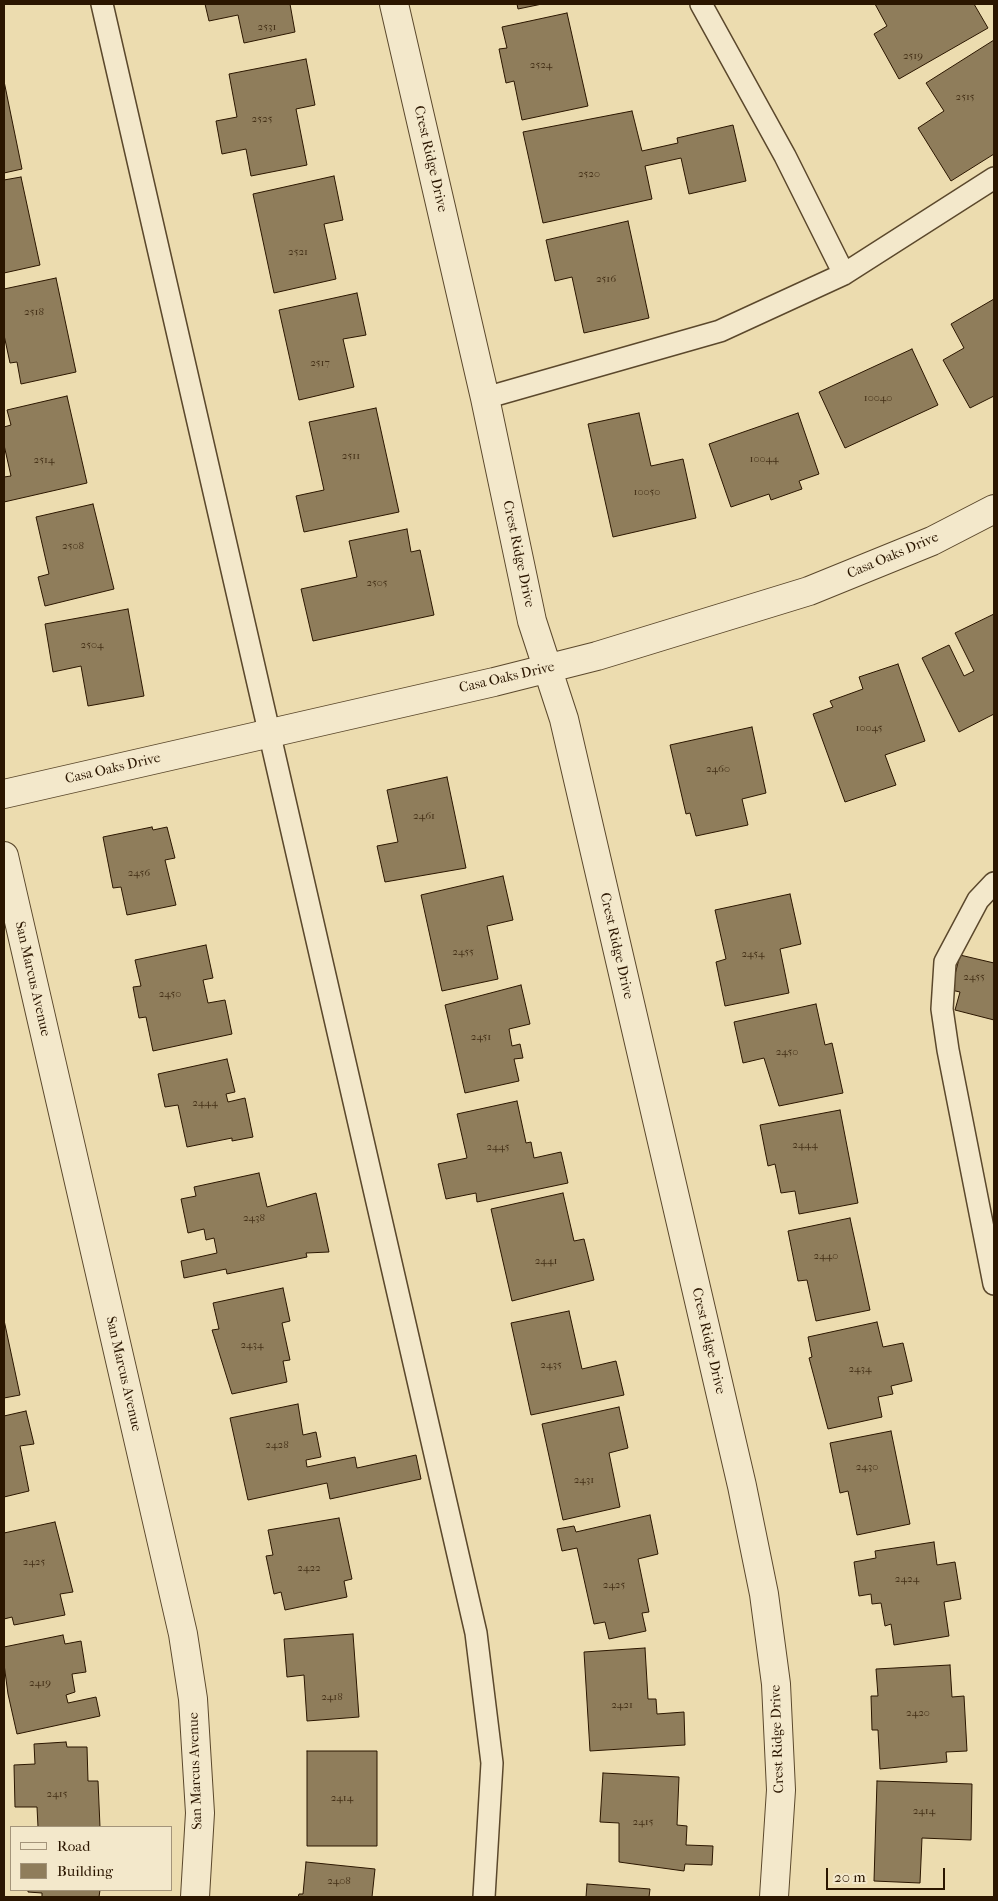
<!DOCTYPE html>
<style>
body{margin:0}
#map{position:relative;width:998px;height:1901px;overflow:hidden;background:#ecdcaf;font-family:"IM FELL French Canon",serif}
canvas{display:block}
.frame{position:absolute;inset:0;border:5px solid #2b1600;pointer-events:none}
.legend{position:absolute;left:10px;top:1826px;width:162px;height:65px;box-sizing:border-box;background:#f3e8cb;border:1px solid #a3947a;margin:0;padding:6px 9px;list-style:none;font-size:15px;color:#2b1600}
.legend li{display:flex;align-items:center;gap:10px;height:25px}
.legend b{width:25px;border:1px solid #a3947a}
.scale{position:absolute;left:826px;top:1868px;width:119px;height:22px;box-sizing:border-box;border:2px solid #2b1600;border-top:0;padding-left:6px;font-size:15px;line-height:18px;white-space:nowrap;color:#2b1600;-webkit-text-stroke:4px #f3e8cb;paint-order:stroke}
</style>
<div id="map">
<canvas width="998" height="1901"></canvas>
<div class="frame"></div>
<ul class="legend">
<li><b style="height:6px;background:#f3e8cb"></b>Road</li>
<li><b style="height:14px;background:#8f7d5b"></b>Building</li>
</ul>
<div class="scale">20 m</div>
</div>
<script>
const g = document.querySelector('canvas').getContext('2d');
g.lineJoin = 'round';
function paint(path, color) {
  g.fillStyle = color;
  g.fill(path, 'evenodd');
}
function shape(rows) {
  const path = new Path2D();
  for (const r of rows) {
    path.moveTo(r[0], r[1]);
    for (let i = 2; i < r.length; i += 2) path.lineTo(r[i], r[i + 1]);
  }
  return path;
}
function strokePath(path, color, width, dash) {
  g.strokeStyle = color;
  g.lineWidth = width;
  g.lineCap = dash ? 'butt' : 'round';
  g.setLineDash(dash || []);
  g.stroke(path);
}
function drawText(font, color, halo, rows, align = 'center') {
  g.font = font + ' "IM FELL French Canon",serif';
  g.lineWidth = 5;
  g.setLineDash([]);
  g.textBaseline = 'middle';
  g.strokeStyle = halo;
  g.fillStyle = color;
  for (const [text, x, y, turn = 0] of rows) {
    g.save();
    g.translate(x, y);
    g.rotate((+turn || 0) * Math.PI / 180);
    g.textAlign = isNaN(turn) ? turn : align;
    if (halo) g.strokeText(text, 0, 0);
    g.fillText(text, 0, 0);
    g.restore();
  }
}
const building = shape([
 [205,4,290,4,295,32,244,43,238,15,209,21,205,4],
 [517,4,542,4,518,9,517,4],
 [875,4,974,4,988,28,899,79,874,34,887,26,875,4],
 [567,13,588,106,522,120,514,81,506,83,499,49,507,48,502,27,567,13],
 [994,40,994,154,951,181,918,128,944,111,926,83,994,40],
 [306,59,315,105,296,109,307,165,251,176,246,149,222,154,216,121,237,117,229,74,306,59],
 [4,81,22,169,4,173,4,81],
 [632,111,642,151,678,143,677,138,733,125,746,181,689,194,681,158,645,166,652,199,543,223,523,132,632,111],
 [334,176,343,220,324,224,336,279,274,293,253,194,334,176],
 [21,177,40,265,4,273,4,180,21,177],
 [628,221,649,318,584,333,572,277,555,281,546,240,628,221],
 [56,278,76,372,21,384,17,362,10,363,4,335,4,289,56,278],
 [357,293,366,335,343,339,354,387,299,400,279,310,357,293],
 [994,299,994,396,970,408,943,360,964,348,951,324,994,299],
 [912,349,938,405,845,448,819,392,912,349],
 [67,396,87,483,4,502,4,477,11,476,4,445,4,427,11,425,7,410,67,396],
 [376,408,399,512,304,532,296,496,324,490,309,422,376,408],
 [639,413,651,466,683,459,696,518,613,537,588,424,639,413],
 [798,413,819,474,799,481,802,489,771,500,769,494,731,507,709,444,798,413],
 [93,504,114,589,45,606,38,577,49,574,36,517,93,504],
 [407,529,411,552,420,550,434,615,313,641,301,589,357,577,349,541,407,529],
 [128,609,144,696,88,706,81,666,53,672,45,624,128,609],
 [994,614,994,714,959,732,922,658,949,645,964,676,974,671,955,633,994,614],
 [898,664,925,741,885,755,896,785,845,802,813,714,833,707,830,701,863,689,859,677,898,664],
 [752,727,766,793,742,799,748,825,696,836,690,813,686,814,670,745,752,727],
 [447,777,466,868,385,882,377,846,398,842,387,790,447,777],
 [152,827,153,830,167,827,175,858,165,860,176,905,127,915,121,887,113,888,103,837,152,827],
 [503,876,513,920,487,926,498,979,442,991,421,895,503,876],
 [790,894,801,944,780,949,789,993,725,1006,716,962,726,959,715,910,790,894],
 [206,945,213,978,203,980,208,1003,225,1000,232,1034,153,1051,146,1017,139,1018,133,987,141,986,135,960,206,945],
 [960,955,994,963,994,1020,955,1010,960,992,951,990,960,955],
 [521,985,530,1024,509,1029,512,1046,520,1044,523,1058,514,1059,519,1081,465,1093,445,1005,521,985],
 [816,1004,825,1045,832,1043,843,1093,779,1106,764,1058,743,1063,734,1022,816,1004],
 [227,1059,235,1092,226,1094,228,1102,245,1098,253,1137,232,1141,232,1138,187,1147,178,1105,165,1107,158,1074,227,1059],
 [517,1101,526,1143,531,1142,534,1158,561,1152,568,1183,477,1202,476,1193,446,1199,438,1164,467,1158,457,1114,517,1101],
 [840,1110,858,1203,799,1214,795,1191,781,1193,775,1164,768,1166,760,1125,840,1110],
 [259,1173,267,1207,316,1193,329,1252,306,1253,307,1257,227,1274,226,1269,184,1278,181,1261,217,1253,214,1238,206,1240,204,1229,188,1233,181,1199,196,1196,194,1187,259,1173],
 [563,1193,574,1241,584,1239,594,1280,512,1301,491,1209,563,1193],
 [850,1218,870,1310,816,1321,807,1280,798,1281,788,1231,850,1218],
 [283,1288,290,1321,282,1323,290,1360,283,1361,287,1382,232,1394,212,1330,219,1329,213,1303,283,1288],
 [569,1311,582,1369,616,1361,624,1395,531,1415,511,1323,569,1311],
 [4,1320,20,1395,4,1398,4,1320],
 [877,1322,883,1347,903,1343,912,1381,891,1386,893,1394,878,1397,882,1417,828,1429,809,1358,812,1357,808,1337,877,1322],
 [298,1404,303,1435,316,1432,321,1457,306,1460,307,1467,355,1457,357,1468,416,1455,421,1479,330,1499,327,1483,248,1500,230,1418,298,1404],
 [619,1407,628,1448,609,1453,620,1507,563,1520,542,1424,619,1407],
 [26,1411,34,1444,20,1446,29,1491,4,1497,4,1416,26,1411],
 [891,1431,910,1524,857,1535,848,1491,840,1493,830,1443,891,1431],
 [650,1515,658,1554,638,1559,649,1612,642,1613,646,1631,609,1639,605,1622,594,1624,577,1548,562,1551,557,1529,574,1526,576,1532,650,1515],
 [339,1518,352,1579,344,1581,347,1597,285,1610,281,1592,274,1594,266,1556,273,1555,268,1530,339,1518],
 [55,1522,73,1592,60,1594,65,1615,14,1625,12,1617,4,1619,4,1533,55,1522],
 [934,1542,937,1565,955,1562,961,1599,944,1602,949,1636,894,1645,891,1624,885,1626,881,1603,872,1604,871,1594,859,1596,854,1562,876,1558,875,1551,934,1542],
 [353,1634,359,1717,307,1721,304,1675,287,1677,284,1639,353,1634],
 [63,1635,65,1644,81,1641,86,1672,72,1674,75,1692,66,1695,68,1703,96,1697,100,1716,17,1734,8,1694,4,1664,4,1647,63,1635],
 [645,1648,648,1699,656,1699,657,1714,684,1712,685,1745,590,1751,584,1652,645,1648],
 [950,1665,952,1697,964,1696,967,1751,946,1752,947,1762,880,1769,878,1730,872,1730,871,1696,878,1696,876,1669,950,1665],
 [66,1742,67,1747,87,1747,88,1781,98,1781,100,1827,38,1827,37,1807,15,1807,14,1765,35,1764,34,1744,66,1742],
 [307,1751,377,1751,377,1846,307,1846,307,1751],
 [603,1773,679,1777,677,1825,687,1826,686,1845,713,1846,712,1865,685,1864,684,1871,619,1862,619,1823,600,1822,603,1773],
 [877,1781,972,1784,971,1840,922,1838,920,1883,874,1881,877,1781],
 [306,1862,375,1869,372,1897,298,1897,299,1894,303,1894,306,1862],
 [587,1884,650,1889,649,1897,586,1897,587,1884],
 [28,1890,100,1890,99,1897,42,1897,42,1893,28,1892,28,1890]
]);
paint(building, '#8f7d5b');
strokePath(building, '#2b1600', 1);
const lane = shape([
 [102,4,476,1633,492,1763,484,1897],
 [701,4,785,156,844,274],
 [485,398,720,331,844,274,994,178],
 [994,883,978,900,945,962,942,1009,948,1050,994,1284]
]);
const street = shape([
 [394,4,485,398,532,621,564,719,742,1486,764,1594,776,1684,781,1790,774,1897],
 [4,794,494,682,597,656,809,591,932,541,994,509],
 [4,856,183,1634,193,1699,200,1813,195,1897]
]);
strokePath(lane, '#5b482c', 24);
strokePath(street, '#5b482c', 30);
strokePath(lane, '#f3e8cb', 21);
strokePath(street, '#f3e8cb', 28);
drawText('11px', '#443017', null, [
 ["2531",267,27],
 ["2519",913,56],
 ["2524",541,65],
 ["2515",965,97],
 ["2525",262,119],
 ["2520",589,174],
 ["2521",298,252],
 ["2516",606,279],
 ["2518",34,312],
 ["2517",320,363],
 ["10040",878,398],
 ["2511",351,456],
 ["10044",764,459],
 ["2514",44,460],
 ["10050",647,492],
 ["2508",73,546],
 ["2505",377,583],
 ["2504",92,645],
 ["10045",869,728],
 ["2460",718,769],
 ["2461",424,816],
 ["2456",139,873],
 ["2455",463,952],
 ["2454",753,954],
 ["2455",974,977],
 ["2450",170,994],
 ["2451",481,1037],
 ["2450",787,1052],
 ["2444",205,1103],
 ["2444",805,1145],
 ["2445",498,1147],
 ["2438",254,1218],
 ["2440",826,1256],
 ["2441",546,1261],
 ["2434",252,1345],
 ["2435",551,1365],
 ["2434",860,1369],
 ["2428",277,1445],
 ["2430",867,1467],
 ["2431",584,1480],
 ["2425",34,1562],
 ["2422",309,1568],
 ["2424",907,1579],
 ["2425",614,1585],
 ["2419",40,1683],
 ["2418",332,1697],
 ["2421",622,1705],
 ["2420",918,1713],
 ["2415",57,1794],
 ["2414",342,1798],
 ["2414",924,1811],
 ["2415",643,1822],
 ["2408",339,1881]
]);
drawText('14px', '#2b1600', '#f3e8cb', [
 ["Crest Ridge Drive",430,159,77],
 ["Crest Ridge Drive",518,554,78],
 ["Casa Oaks Drive",893,556,-23],
 ["Casa Oaks Drive",507,678,-13],
 ["Casa Oaks Drive",113,769,-13],
 ["Crest Ridge Drive",616,946,77],
 ["San Marcus Avenue",32,979,77],
 ["Crest Ridge Drive",708,1341,77],
 ["San Marcus Avenue",123,1374,77],
 ["Crest Ridge Drive",778,1739,-92],
 ["San Marcus Avenue",196,1771,-92]
]);
</script>
